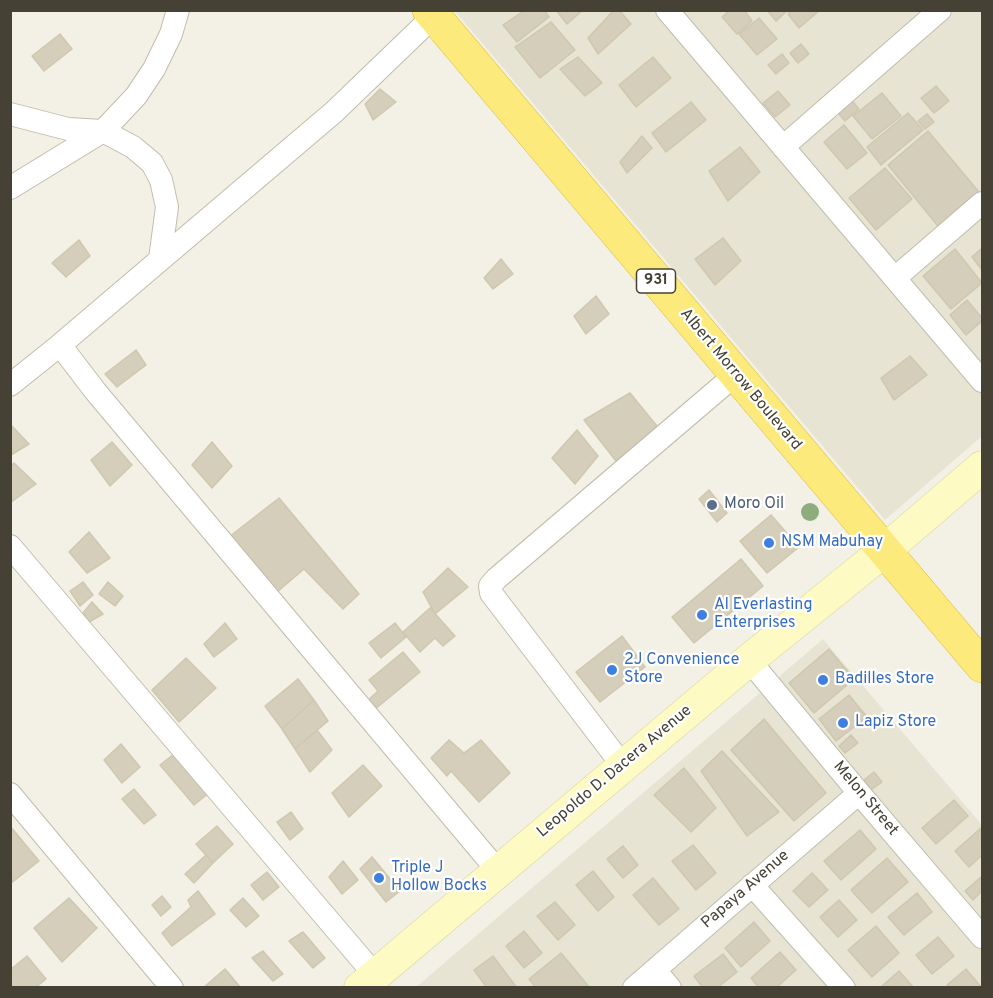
<!DOCTYPE html>
<style>
body{margin:0}
#map{position:relative;width:993px;height:998px;overflow:hidden;background:#f3f1e5;font-family:Overpass,sans-serif}
canvas{display:block}
.frame{position:absolute;inset:0;border:12px solid #454135;pointer-events:none}
</style>
<div id="map">
<canvas width="993" height="998"></canvas>
<div class="frame"></div>
</div>
<script>
const g = document.querySelector('canvas').getContext('2d');
g.lineJoin = 'round';
function paint(path, color) {
  g.fillStyle = color;
  g.fill(path, 'evenodd');
}
function shape(rows) {
  const path = new Path2D();
  for (const r of rows) {
    path.moveTo(r[0], r[1]);
    for (let i = 2; i < r.length; i += 2) path.lineTo(r[i], r[i + 1]);
  }
  return path;
}
function strokePath(path, color, width, dash) {
  g.strokeStyle = color;
  g.lineWidth = width;
  g.lineCap = dash ? 'butt' : 'round';
  g.setLineDash(dash || []);
  g.stroke(path);
}
function drawText(font, color, halo, rows, align = 'center') {
  g.font = font + ' Overpass,sans-serif';
  g.lineWidth = 4.5;
  g.setLineDash([]);
  g.textBaseline = 'middle';
  g.strokeStyle = halo;
  g.fillStyle = color;
  for (const [text, x, y, turn = 0] of rows) {
    g.save();
    g.translate(x, y);
    g.rotate((+turn || 0) * Math.PI / 180);
    g.textAlign = isNaN(turn) ? turn : align;
    if (halo) g.strokeText(text, 0, 0);
    g.fillText(text, 0, 0);
    g.restore();
  }
}
paint(shape([
 [455,11,982,11,982,436,885,520],
 [823,639,982,825,982,987,415,988]
]), '#e7e4d4');
const building = shape([
 [525,10,544,10,549,17,517,42,503,25,525,10],
 [556,10,583,10,567,24,556,10],
 [614,10,619,10,631,24,598,54,588,38,614,10],
 [730,10,744,10,752,21,737,34,722,17,730,10],
 [767,10,788,10,776,21,767,10],
 [792,10,820,10,799,28,788,14,792,10],
 [759,18,777,39,757,55,739,34,759,18],
 [551,22,575,50,540,78,515,47,551,22],
 [60,34,72,49,44,71,32,56,60,34],
 [801,44,809,54,798,63,790,53,801,44],
 [782,54,789,63,776,74,768,65,782,54],
 [578,57,602,83,585,96,560,69,578,57],
 [653,57,671,78,636,107,619,85,653,57],
 [936,86,949,101,934,113,921,98,936,86],
 [380,89,396,102,373,120,365,104,380,89],
 [778,91,790,105,775,117,763,103,778,91],
 [882,93,901,116,872,139,853,116,882,93],
 [847,95,859,109,845,121,833,107,847,95],
 [691,102,706,120,666,152,652,133,691,102],
 [908,113,923,130,881,165,867,147,908,113],
 [927,114,934,122,925,129,918,121,927,114],
 [844,125,867,153,847,169,824,142,844,125],
 [928,131,979,192,938,226,888,165,928,131],
 [642,136,652,148,627,173,620,162,642,136],
 [740,147,760,172,728,201,709,171,740,147],
 [885,168,912,199,876,230,849,198,885,168],
 [723,238,741,261,715,285,695,259,723,238],
 [79,240,90,256,66,277,52,263,79,240],
 [982,248,982,270,972,257,982,248],
 [955,249,982,283,951,309,923,276,955,249],
 [501,259,513,274,493,289,484,278,501,259],
 [596,296,609,314,586,334,574,316,596,296],
 [967,300,982,318,982,321,966,335,950,315,967,300],
 [136,350,146,365,117,387,105,374,136,350],
 [910,356,927,375,894,400,881,378,910,356],
 [630,393,661,431,616,461,584,420,630,393],
 [10,424,29,444,11,455,10,455,10,424],
 [577,430,598,456,575,484,552,458,577,430],
 [112,442,132,465,110,486,91,460,112,442],
 [212,442,232,466,212,488,192,465,212,442],
 [14,463,36,484,10,503,10,467,14,463],
 [709,490,727,513,717,522,699,499,709,490],
 [279,498,359,594,343,609,304,569,276,593,229,537,279,498],
 [771,515,799,547,767,573,740,541,771,515],
 [89,532,110,558,87,573,69,552,89,532],
 [741,559,763,586,694,643,672,617,741,559],
 [448,568,468,587,435,614,423,592,448,568],
 [83,582,93,595,80,606,70,591,83,582],
 [108,582,123,596,115,606,99,594,108,582],
 [92,602,103,614,89,622,83,613,92,602],
 [430,608,455,636,443,646,435,638,420,652,403,632,430,608],
 [225,623,237,639,214,657,204,644,225,623],
 [395,623,406,637,381,658,369,643,395,623],
 [622,636,645,667,600,702,576,672,622,636],
 [829,649,854,679,814,713,789,683,829,649],
 [403,652,420,672,374,710,366,702,378,691,369,680,403,652],
 [186,658,216,688,179,722,152,690,186,658],
 [298,679,314,700,282,729,265,706,298,679],
 [849,695,867,717,836,741,819,719,849,695],
 [314,700,328,721,295,749,282,729,314,700],
 [764,719,826,793,794,821,731,750,764,719],
 [317,730,332,750,310,772,295,749,317,730],
 [851,735,858,743,845,753,839,746,851,735],
 [449,740,464,753,481,740,510,773,479,802,451,771,447,776,431,758,449,740],
 [121,744,140,767,122,783,104,760,121,744],
 [722,751,779,812,747,836,701,771,722,751],
 [174,754,209,793,194,805,160,765,174,754],
 [363,765,382,786,349,817,332,793,363,765],
 [684,768,716,808,691,832,654,795,684,768],
 [874,772,882,782,871,790,864,780,874,772],
 [134,789,156,815,144,824,122,799,134,789],
 [954,800,968,816,936,844,922,828,954,800],
 [291,812,303,829,290,840,277,822,291,812],
 [10,826,39,861,10,884,10,826],
 [217,826,233,844,213,863,196,844,217,826],
 [981,828,982,855,969,867,955,851,981,828],
 [860,830,876,849,841,880,824,861,860,830],
 [693,845,716,873,696,890,672,861,693,845],
 [623,846,638,865,623,878,607,859,623,846],
 [206,855,213,863,194,883,185,874,206,855],
 [372,857,400,891,386,902,360,869,372,857],
 [887,858,908,882,872,913,851,890,887,858],
 [343,861,358,880,342,894,329,877,343,861],
 [593,871,614,897,598,911,576,885,593,871],
 [267,872,279,887,263,900,251,885,267,872],
 [812,873,828,890,809,907,793,891,812,873],
 [981,877,982,891,973,900,965,891,981,877],
 [653,878,679,909,659,925,633,895,653,878],
 [198,891,215,914,172,946,162,933,191,907,188,900,198,891],
 [917,893,932,912,904,935,888,917,917,893],
 [162,896,171,907,161,916,152,905,162,896],
 [69,898,97,928,62,962,34,928,69,898],
 [243,898,259,916,246,927,230,910,243,898],
 [839,900,857,920,838,937,820,917,839,900],
 [555,902,575,925,558,940,537,916,555,902],
 [754,922,770,941,741,967,725,948,754,922],
 [876,926,899,953,872,977,848,950,876,926],
 [524,931,542,953,524,968,506,946,524,931],
 [303,932,325,958,313,968,289,941,303,932],
 [938,937,954,956,932,974,916,955,938,937],
 [263,951,283,974,273,981,252,958,263,951],
 [780,952,796,970,776,988,759,988,751,978,780,952],
 [561,953,590,988,536,988,529,979,561,953],
 [723,954,737,972,717,988,703,988,694,976,723,954],
 [27,956,46,979,35,988,10,988,10,970,27,956],
 [493,956,517,988,487,988,474,970,493,956],
 [225,969,241,988,203,988,225,969],
 [966,969,982,988,949,988,947,985,966,969],
 [899,971,914,988,880,988,899,971]
]);
paint(building, '#d4cebb');
strokePath(building, '#cfc8ae', 1.5);
const minor = shape([
 [667,10,982,381],
 [10,114,68,129,103,131,133,147,152,163,161,180,167,207,160,259],
 [783,147,940,10],
 [10,188,103,131,136,96,154,69,171,34,178,10],
 [895,278,982,203],
 [60,345,334,112,440,10],
 [10,385,60,345,96,392,498,871],
 [10,546,375,975],
 [749,660,859,793,982,937],
 [623,766,491,593,490,586,496,579,735,375],
 [10,794,172,988],
 [752,885,844,988],
 [655,970,670,988],
 [634,988,859,793]
]);
const secondary = shape([
 [360,988,749,660,884,551,982,467]
]);
const trunk = shape([
 [429,10,982,666]
]);
strokePath(minor, '#c1bdab', 24);
strokePath(secondary, '#d3cc95', 33);
strokePath(trunk, '#dcba36', 34);
strokePath(minor, '#fff', 22);
strokePath(secondary, '#fefac4', 32);
strokePath(trunk, '#fdea7d', 33);
g.fillStyle = '#8dad7e';
for (const [x, y] of [
 [810,512]
]) {
  g.beginPath();
  g.arc(x, y, 9, 0, 2 * Math.PI);
  g.fill();
}
for (const [x, y, r, color] of [
 [712,505,6,"#5c6f8a"],
 [769,543,6,"#3f7fe0"],
 [702,615,6,"#3f7fe0"],
 [612,670,6,"#3f7fe0"],
 [823,680,6,"#3f7fe0"],
 [843,723,6,"#3f7fe0"],
 [379,878,6,"#3f7fe0"]
]) {
  const dot = new Path2D();
  dot.arc(x, y, r, 0, 2 * Math.PI);
  g.fillStyle = color;
  g.fill(dot);
  strokePath(dot, '#fff', 2);
}
for (const [x, y, w] of [
 [656,281,39]
]) {
  const box = new Path2D();
  box.roundRect(x - w / 2, y - 12, w, 24, 4.5);
  g.fillStyle = '#fff';
  g.fill(box);
  strokePath(box, '#454135', 1.5);
}
drawText('bold 15px', '#454135', null, [
 ["931",656,281]
]);
drawText('16px', '#454135', '#fff', [
 ["Albert Morrow Boulevard",740,380,50],
 ["Leopoldo D. Dacera Avenue",615,772,-40],
 ["Melon Street",865,799,50],
 ["Papaya Avenue",746,890,-41]
]);
drawText('16px', '#4e5e75', '#fff', [
 ["Moro Oil",724,505]
], 'left');
drawText('16px', '#366cbe', '#fff', [
 ["NSM Mabuhay",781,543],
 ["AI Everlasting",714,606],
 ["Enterprises",714,624],
 ["2J Convenience",624,661],
 ["Store",624,679],
 ["Badilles Store",835,680],
 ["Lapiz Store",855,723],
 ["Triple J",391,869],
 ["Hollow Bocks",391,887]
], 'left');
</script>
